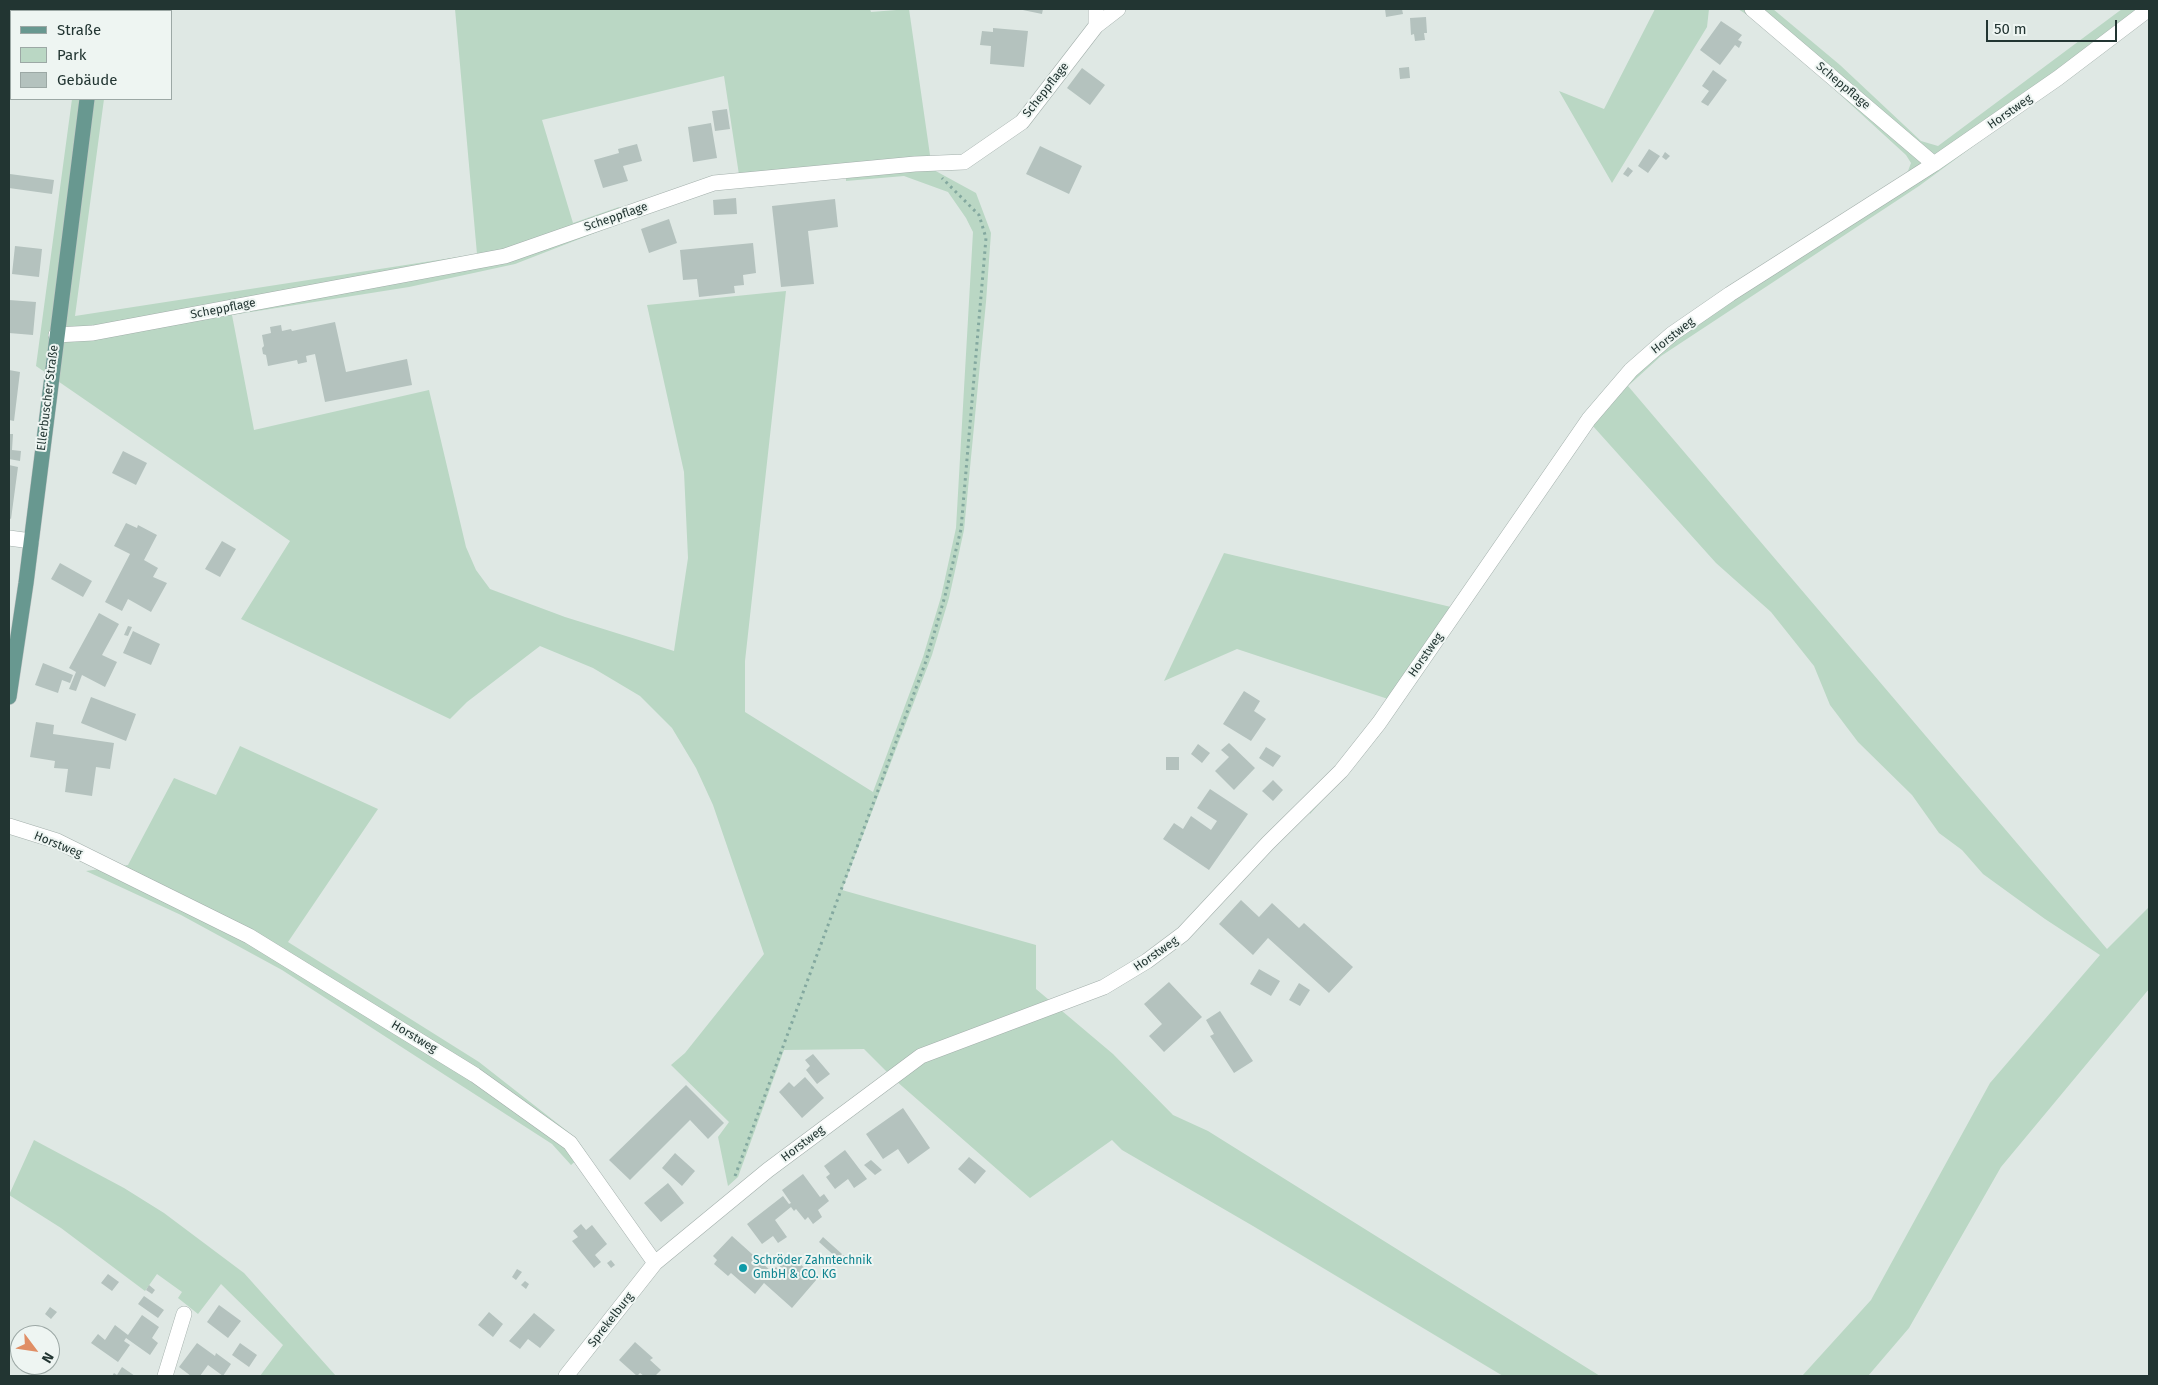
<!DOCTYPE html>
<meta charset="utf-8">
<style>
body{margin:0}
#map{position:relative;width:2158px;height:1385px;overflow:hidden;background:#dfe8e4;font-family:"Fira Sans",sans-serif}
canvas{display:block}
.frame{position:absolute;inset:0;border:10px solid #223532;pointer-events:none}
.legend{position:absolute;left:10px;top:10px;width:162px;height:90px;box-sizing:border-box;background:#eef5f2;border:1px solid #9ca8a5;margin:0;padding:6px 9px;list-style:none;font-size:15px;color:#223532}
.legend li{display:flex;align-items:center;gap:10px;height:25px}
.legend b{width:25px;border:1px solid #9ca8a5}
.north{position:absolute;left:10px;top:1325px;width:50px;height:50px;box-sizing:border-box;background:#eef5f2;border:1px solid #9ca8a5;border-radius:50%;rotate:121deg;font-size:14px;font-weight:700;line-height:20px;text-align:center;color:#223532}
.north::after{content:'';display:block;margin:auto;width:18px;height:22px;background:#e08e65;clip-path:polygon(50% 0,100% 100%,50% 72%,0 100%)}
.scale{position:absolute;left:1986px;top:20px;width:131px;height:22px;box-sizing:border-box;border:2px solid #223532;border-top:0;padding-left:6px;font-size:15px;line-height:18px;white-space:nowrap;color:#223532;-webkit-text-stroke:4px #eef5f2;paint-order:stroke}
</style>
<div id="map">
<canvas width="2158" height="1385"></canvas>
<div class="frame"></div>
<ul class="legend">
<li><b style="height:6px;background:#689890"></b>Straße</li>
<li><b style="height:14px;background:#bad7c4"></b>Park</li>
<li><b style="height:14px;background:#b4c2be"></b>Gebäude</li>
</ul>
<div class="north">N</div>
<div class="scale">50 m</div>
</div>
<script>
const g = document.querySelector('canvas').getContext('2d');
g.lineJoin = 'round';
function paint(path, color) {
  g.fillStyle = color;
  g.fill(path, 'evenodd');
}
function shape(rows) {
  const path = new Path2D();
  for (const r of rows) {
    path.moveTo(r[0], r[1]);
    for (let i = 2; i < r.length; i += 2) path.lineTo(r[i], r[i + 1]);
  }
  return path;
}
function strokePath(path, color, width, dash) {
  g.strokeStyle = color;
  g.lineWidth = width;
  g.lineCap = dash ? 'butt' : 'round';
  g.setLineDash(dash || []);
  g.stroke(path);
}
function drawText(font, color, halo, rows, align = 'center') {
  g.font = font + ' "Fira Sans",sans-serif';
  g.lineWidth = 4;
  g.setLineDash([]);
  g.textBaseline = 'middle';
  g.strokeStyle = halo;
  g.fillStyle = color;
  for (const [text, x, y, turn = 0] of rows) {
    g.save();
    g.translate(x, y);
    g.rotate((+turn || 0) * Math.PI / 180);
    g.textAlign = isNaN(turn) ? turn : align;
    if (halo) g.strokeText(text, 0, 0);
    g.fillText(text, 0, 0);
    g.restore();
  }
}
paint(shape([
 [455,9,870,9,871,12,909,9,932,169,976,193,991,233,986,302,964,530,949,598,932,655,842,890,1036,945,1036,989,1113,1054,1173,1115,1208,1131,1600,1376,1503,1376,1253,1226,1122,1150,1112,1140,1030,1198,895,1080,864,1049,784,1050,738,1177,728,1186,718,1137,729,1122,671,1065,685,1053,764,954,713,805,696,768,672,728,640,696,593,668,540,646,467,702,450,719,241,619,290,541,36,366,72,99,104,99,75,316,477,254],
 [724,76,741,188,846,172,846,181,904,176,948,192,966,218,973,232,956,528,941,597,923,657,873,792,745,712,745,661,786,291,647,305,684,472,688,558,674,651,565,617,490,589,476,570,466,547,429,390,254,430,232,315,409,287,515,264,623,222,619,207,573,223,542,120],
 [1655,9,1709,9,1707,27,1612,183,1559,91,1604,109],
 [1738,9,1773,9,1840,65,1921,141,1938,146,2122,9,2149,9,2149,17,1919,186,1661,356,1628,386,2107,949,2149,907,2149,989,2001,1167,1909,1328,1868,1376,1802,1376,1871,1300,1990,1083,2100,955,2045,919,1983,874,1962,850,1939,833,1912,795,1858,742,1830,705,1814,666,1771,612,1716,563,1592,425,1378,737,1310,814,1306,799,1336,767,1388,699,1237,649,1164,681,1224,553,1451,607,1584,413,1629,363,1901,180,1908,171,1911,163,1906,155,1765,26],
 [240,746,378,809,288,942,479,1062,576,1138,586,1152,571,1165,552,1144,282,970,181,915,86,871,128,865,174,778,216,795],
 [34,1140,124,1188,164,1213,244,1273,336,1376,260,1376,283,1345,221,1284,198,1314,178,1298,182,1292,157,1274,145,1291,61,1228,9,1195]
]), '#bad7c4');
paint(shape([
 [9,9,24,9,24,11,11,11,11,30,9,30],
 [1018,9,1043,9,1042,14],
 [1385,9,1402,9,1403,14,1386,17],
 [1426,17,1427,33,1424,33,1425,40,1415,41,1414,34,1411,35,1410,18],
 [1721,21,1742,35,1738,40,1742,42,1739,48,1735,45,1720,65,1700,50],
 [993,28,1028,31,1024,67,990,64,991,46,980,45,982,31,993,32],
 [1409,67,1410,78,1400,79,1399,68],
 [1082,68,1105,85,1090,105,1067,88],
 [1713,70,1727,80,1708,106,1701,102,1709,91,1702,86],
 [727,109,730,129,715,131,712,111],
 [711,123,717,158,693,162,688,127],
 [637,144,642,161,623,166,628,181,603,188,594,160,619,153,618,149],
 [1040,146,1082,166,1069,194,1026,174],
 [1649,149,1660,156,1648,173,1638,166],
 [1665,152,1670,156,1666,160,1662,157],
 [1628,167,1633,171,1628,177,1623,174],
 [10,174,54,180,52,194,9,188],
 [736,198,737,214,714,215,713,200],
 [835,199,838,227,808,231,814,284,781,287,772,206],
 [669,219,677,243,649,253,641,229],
 [753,243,756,273,743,275,744,285,734,286,735,293,699,297,697,279,683,280,680,250],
 [15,246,42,249,39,277,12,274],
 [9,300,36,302,33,335,9,333],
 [335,322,346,372,407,359,412,385,325,402,315,354,306,356,307,362,298,364,297,360,268,366,266,355,263,354,262,348,264,346,262,335,271,333,270,327,281,325,282,331,291,329,292,331],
 [9,370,20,372,14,421,9,420],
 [9,434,13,434,12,450,21,451,20,461,9,459],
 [123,451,147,463,136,485,112,473],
 [9,465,18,467,11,519,9,518],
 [126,523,137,528,138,525,157,535,144,560,158,568,153,577,167,583,151,612,128,599,122,611,105,602,130,554,114,546],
 [222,541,236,549,220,577,205,569],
 [60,563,92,581,83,597,51,579],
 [99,613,119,624,102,655,117,662,105,687,82,675,76,691,69,689,76,672,69,668],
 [128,626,132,627,128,636,124,635],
 [133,631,160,644,151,665,123,653],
 [43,663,73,675,70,683,62,680,58,693,35,685],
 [1244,691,1260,701,1254,711,1266,719,1251,741,1223,724],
 [91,697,136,714,126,741,81,723],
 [36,722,54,725,53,734,114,743,110,769,96,767,92,796,65,792,68,769,54,768,55,761,30,757],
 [1229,743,1255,768,1234,790,1215,771,1229,757,1221,750],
 [1198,744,1210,753,1202,763,1191,754],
 [1266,747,1281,756,1273,767,1259,758],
 [1166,757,1179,757,1179,770,1166,770],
 [1273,780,1283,790,1273,801,1262,791],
 [1210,789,1248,814,1209,870,1163,839,1174,823,1183,829,1191,816,1211,830,1217,821,1197,808],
 [1241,900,1259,917,1272,903,1299,928,1304,923,1353,967,1329,993,1268,938,1253,955,1219,924],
 [1259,969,1280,981,1271,996,1250,984],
 [1169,982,1202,1017,1164,1052,1149,1036,1162,1024,1144,1004],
 [1299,983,1310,990,1300,1006,1289,1000],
 [1220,1011,1253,1061,1234,1073,1210,1036,1214,1034,1206,1020],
 [813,1054,830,1074,817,1084,806,1070,810,1066,805,1060],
 [805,1077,824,1098,802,1118,779,1092,789,1082,794,1087],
 [686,1085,724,1123,708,1139,690,1120,630,1180,609,1160],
 [903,1108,930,1148,908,1164,898,1149,883,1159,866,1134],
 [845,1150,867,1179,854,1188,848,1179,835,1189,826,1177,830,1174,824,1166],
 [675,1153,695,1171,682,1186,662,1168],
 [969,1157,986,1171,975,1184,958,1169],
 [871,1160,882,1170,875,1175,864,1165],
 [803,1174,820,1197,824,1194,829,1201,818,1210,822,1217,813,1224,808,1217,805,1220,796,1209,794,1211,791,1207,775,1220,787,1237,778,1243,773,1236,762,1244,747,1224,783,1196,789,1204,791,1203,782,1190],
 [668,1183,684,1203,661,1222,644,1203],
 [581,1224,586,1230,592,1225,607,1244,595,1255,601,1262,594,1268,572,1241,578,1237,573,1231],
 [732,1236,772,1272,776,1267,778,1269,790,1255,817,1279,792,1308,764,1283,755,1294,731,1273,728,1276,714,1264,717,1260,713,1256],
 [823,1237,842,1254,838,1259,819,1242],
 [843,1255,849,1255,849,1262,843,1262],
 [611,1260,615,1265,611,1268,607,1263],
 [517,1269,522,1272,516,1280,512,1277],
 [108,1274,119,1282,112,1291,101,1283],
 [525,1281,529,1284,526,1289,521,1285],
 [149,1285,155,1290,152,1294,146,1290],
 [144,1296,164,1310,158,1318,138,1304],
 [219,1305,241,1321,228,1338,207,1322],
 [50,1307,57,1312,51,1319,45,1314],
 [489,1312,503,1324,493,1337,478,1325],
 [534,1313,555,1330,540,1348,528,1339,520,1349,509,1341],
 [142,1315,159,1327,152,1338,158,1343,150,1355,126,1338,124,1341,130,1345,118,1362,91,1343,98,1334,105,1340,115,1325,128,1335],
 [635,1342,653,1358,650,1360,661,1370,655,1376,644,1376,640,1373,637,1376,619,1360],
 [197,1343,215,1356,216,1353,231,1364,223,1376,208,1365,200,1376,191,1376,179,1367],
 [240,1343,257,1355,249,1367,232,1355],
 [122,1367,135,1376,112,1376,114,1373,117,1375]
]), '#b4c2be');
const minor = shape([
 [1096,9,1096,26],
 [1752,9,1934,164],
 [56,335,93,333,505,256,714,183,915,164,964,162,1022,122,1096,26,1118,9],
 [9,538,31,541],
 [9,826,57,841,249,936,475,1075,570,1143,655,1263],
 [165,1376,184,1314],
 [566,1376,655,1263,768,1170,921,1056,1104,987,1147,961,1183,934,1268,843,1341,771,1379,723,1589,419,1631,370,1672,334,1730,294,1934,164,2058,78,2149,9]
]);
const major = shape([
 [99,11,99,9],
 [9,697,26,583,87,99]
]);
strokePath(minor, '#a3afab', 16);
strokePath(major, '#bdc2c2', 16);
strokePath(shape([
 [735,1176,926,661,945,596,961,529,986,238,979,215,942,178]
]), '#83a89f', 3, [2.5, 4]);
strokePath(minor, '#fff', 15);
strokePath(major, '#689890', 15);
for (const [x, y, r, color] of [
 [743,1268,5,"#0f9aa8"]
]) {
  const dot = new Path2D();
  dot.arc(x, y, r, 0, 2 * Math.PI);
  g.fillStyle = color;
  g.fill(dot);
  strokePath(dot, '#eef5f2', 2);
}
drawText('12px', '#223532', '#eef5f2', [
 ["Scheppflage",1843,86,40],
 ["Scheppflage",1046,90,-52],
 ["Horstweg",2010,112,-35],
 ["Scheppflage",616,217,-19],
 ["Scheppflage",223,309,-11],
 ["Horstweg",1673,336,-38],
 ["Ellerbuscher Straße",48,398,-83],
 ["Horstweg",1426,655,-55],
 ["Horstweg",58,845,22],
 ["Horstweg",1156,954,-35],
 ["Horstweg",414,1037,31],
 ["Horstweg",803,1144,-37],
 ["Sprekelburg",611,1320,-52]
]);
drawText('12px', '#0d838f', '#eef5f2', [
 ["Schröder Zahntechnik",753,1261],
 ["GmbH & CO. KG",753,1275]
], 'left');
</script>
